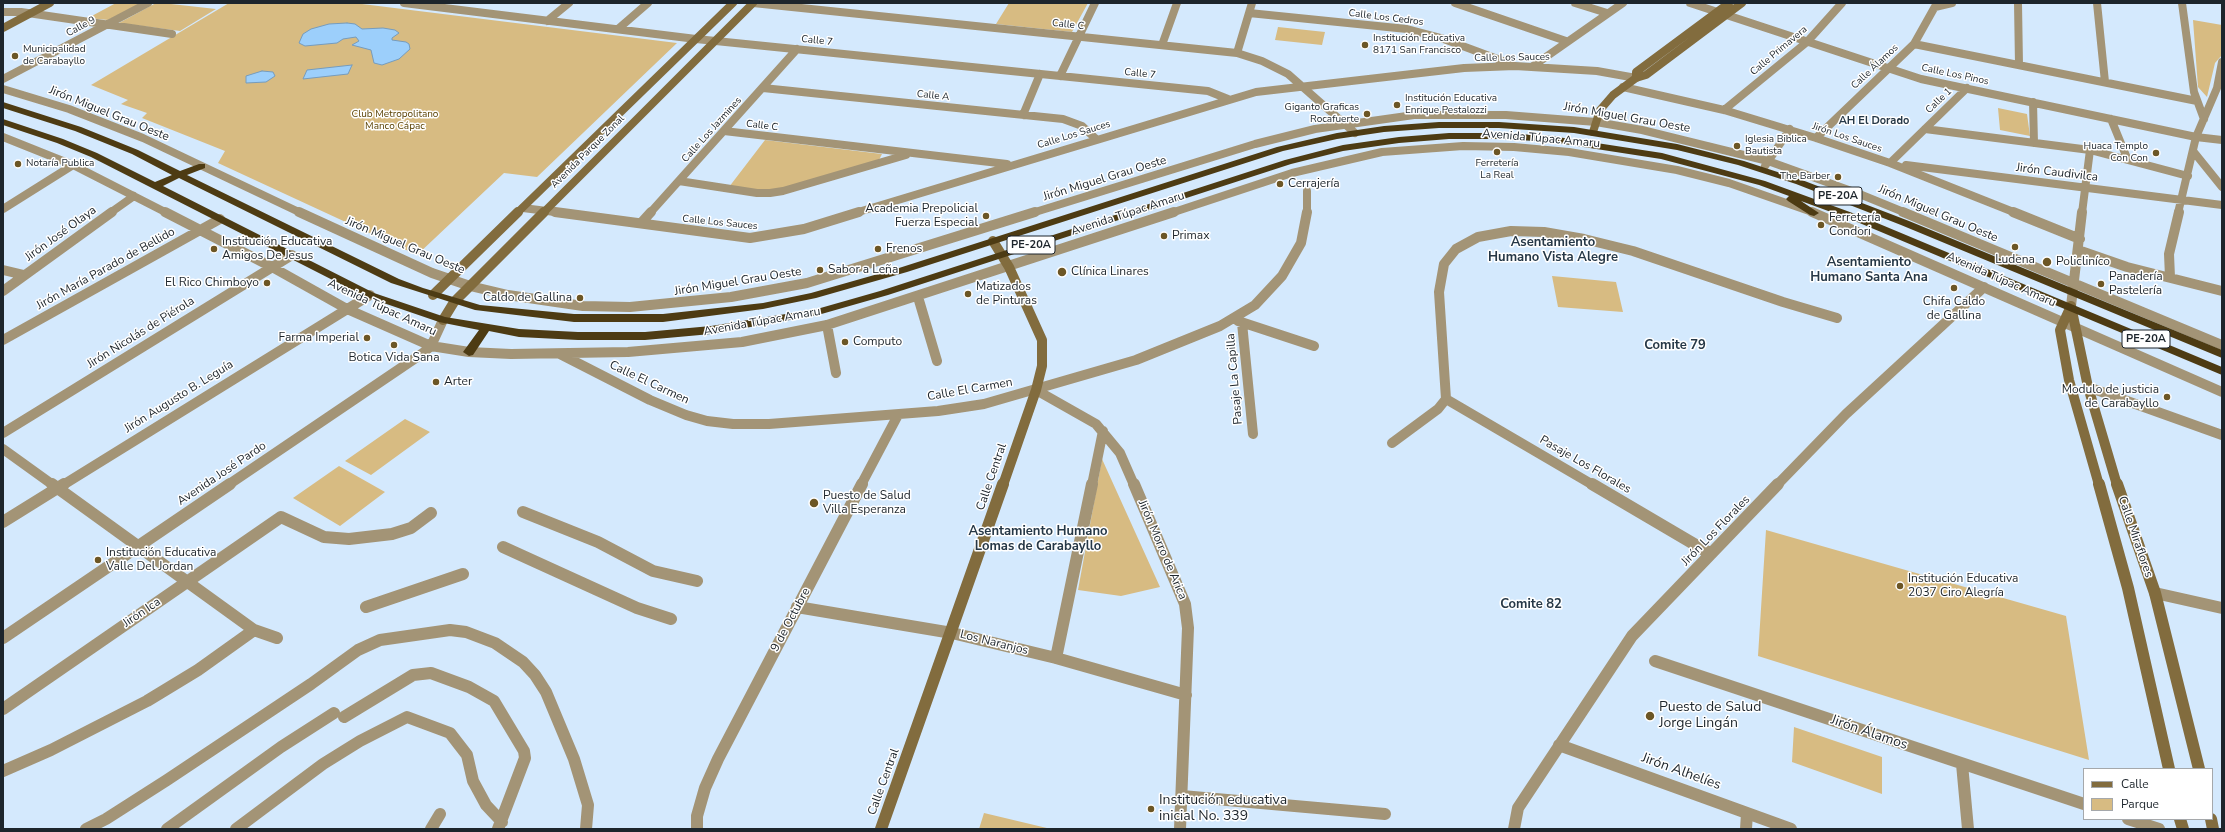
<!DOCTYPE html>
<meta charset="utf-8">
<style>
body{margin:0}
#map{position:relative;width:2225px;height:832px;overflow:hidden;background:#d4e9fd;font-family:"Nunito Sans",sans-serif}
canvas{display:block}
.frame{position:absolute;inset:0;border:4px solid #1d252c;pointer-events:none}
.legend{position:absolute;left:2083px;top:768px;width:130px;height:52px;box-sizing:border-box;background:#fff;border:1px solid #a5a8ab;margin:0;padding:5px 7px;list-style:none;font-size:12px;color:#1d252c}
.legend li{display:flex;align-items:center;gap:8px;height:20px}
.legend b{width:20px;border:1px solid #a5a8ab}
</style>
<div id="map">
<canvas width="2225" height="832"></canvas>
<div class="frame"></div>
<ul class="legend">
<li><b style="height:5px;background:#826c3e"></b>Calle</li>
<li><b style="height:11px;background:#d7bb82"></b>Parque</li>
</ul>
</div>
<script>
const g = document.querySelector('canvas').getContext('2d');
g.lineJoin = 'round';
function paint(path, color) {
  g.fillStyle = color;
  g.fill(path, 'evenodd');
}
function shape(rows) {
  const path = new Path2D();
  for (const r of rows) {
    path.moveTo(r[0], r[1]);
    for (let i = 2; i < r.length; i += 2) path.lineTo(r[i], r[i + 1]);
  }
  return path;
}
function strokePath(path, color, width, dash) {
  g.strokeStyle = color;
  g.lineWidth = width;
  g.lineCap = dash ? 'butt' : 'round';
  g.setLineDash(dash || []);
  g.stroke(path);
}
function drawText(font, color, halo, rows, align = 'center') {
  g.font = font + ' "Nunito Sans",sans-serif';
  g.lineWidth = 3;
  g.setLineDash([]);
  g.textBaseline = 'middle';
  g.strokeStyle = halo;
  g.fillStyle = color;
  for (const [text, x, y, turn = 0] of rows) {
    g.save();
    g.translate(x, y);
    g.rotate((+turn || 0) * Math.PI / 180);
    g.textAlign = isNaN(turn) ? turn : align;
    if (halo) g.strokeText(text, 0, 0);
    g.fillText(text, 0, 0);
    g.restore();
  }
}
paint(shape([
 [116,3,142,3,108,20,88,18],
 [156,3,162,3,216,9,180,31,119,23],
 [229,3,354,3,677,43,537,177,504,173,417,255,218,163,225,151,142,118,147,113,121,104,128,100,91,85],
 [1009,3,1088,3,1072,32,996,24],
 [2193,20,2222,25,2222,55,2215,63,2207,97,2198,87],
 [1278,27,1325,32,1322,45,1275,40],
 [1998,108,2027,114,2030,136,2000,130],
 [765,140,882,154,878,162,771,191,729,187],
 [1552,276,1616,282,1623,312,1558,307],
 [405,419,430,432,371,475,345,461],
 [1102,459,1160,587,1121,596,1078,590],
 [339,466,385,492,340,526,293,498],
 [1766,530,2066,616,2089,760,1758,656],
 [1794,727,1882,757,1882,794,1792,762],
 [984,813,1051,829,979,829]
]), '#d7bb82');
const water = shape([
 [347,23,355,24,362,29,383,28,395,30,399,33,392,38,392,40,406,42,409,44,410,49,399,59,382,65,374,63,371,50,352,45,359,41,356,37,343,39,337,43,305,46,299,43,303,34,311,29,329,24,347,23],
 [352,65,348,74,303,79,307,70,352,65],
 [262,71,273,72,275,76,266,82,246,83,246,76,262,71]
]);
paint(water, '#9ccffb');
strokePath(water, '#769cbd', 1);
strokePath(shape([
 [404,3,696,39,1208,91,1228,99],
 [753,3,1237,53,1262,61,1288,74,1355,133],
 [1455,3,1566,41],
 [1575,3,1607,13],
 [1690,3,1921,79,2196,137,2222,140],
 [2018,3,2019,65],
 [2097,3,2105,82],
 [2182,3,2194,92,2204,119],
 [1935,7,1952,3],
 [3,12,21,12,172,34],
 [1249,13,1407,29,1441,38,1511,64],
 [547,21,569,3],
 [618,29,648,3],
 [1914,44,2197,101],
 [1162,45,1177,3],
 [1237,53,1252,3],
 [1533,66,1623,3],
 [1060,76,1095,3],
 [3,79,148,3],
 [1623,87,1724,110,1816,138,1890,163,2016,213],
 [763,88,1063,119,1082,126,1096,139],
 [3,89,69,109,143,138,301,213],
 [2033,102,2034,143],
 [1724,110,1807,42,1842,3],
 [1023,115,1040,74],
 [2111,119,2127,158],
 [1925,129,2090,150,2188,176],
 [724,131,1007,164],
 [3,137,73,165,167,213],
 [1816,138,1914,44,1937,3],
 [2193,151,2222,187],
 [1890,163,1967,88],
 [1906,165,2222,205],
 [1765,166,1790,129],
 [679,181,757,193,770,193,783,191,906,155],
 [1307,191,1307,213],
 [523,208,563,213],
 [3,209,73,165],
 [110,213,134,196],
 [650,213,797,49],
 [855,213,1256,92,1464,68,1515,66,1597,71,1636,78],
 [1032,213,1255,144,1315,129,1414,115,1506,115,1596,122,1642,130,1768,161,1857,193,1906,213],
 [1171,213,1292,173,1382,152,1463,146,1514,147,1569,152,1677,170,1729,183,1815,213],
 [2082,213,2090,150],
 [2178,213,2196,137,2217,88,2222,62]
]), '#a39476', 8);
strokePath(shape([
 [165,212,272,267,347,309,431,346,469,352,511,354,628,352,742,342,827,325,1174,212],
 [299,212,432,273,470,286,508,295,583,306,630,307,731,297,807,283,1035,212],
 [555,212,750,238,804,229,859,212],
 [1812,212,2222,392],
 [1903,212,2222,345],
 [2013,212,2080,239],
 [641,223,651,212],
 [2078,250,2127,267,2222,291],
 [3,270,24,275],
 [2170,277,2169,254,2179,212],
 [3,291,112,212],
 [918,297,937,361],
 [2071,306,2082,212],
 [1238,321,1314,346],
 [1242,323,1253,434],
 [827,325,836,373],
 [3,340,220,219],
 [560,354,650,400,686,415,707,421,733,424,769,424,938,411,984,404,1136,360,1220,326,1255,305,1282,276,1301,243,1307,212],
 [2088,387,2222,435],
 [1036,390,1096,424,1120,453,1134,485],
 [1446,399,1593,485],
 [3,433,292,255],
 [1392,443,1438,409,1446,399,1439,292,1444,264,1456,249,1478,237,1511,231,1544,232,1584,239,1633,251,1783,302,1837,318],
 [3,449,53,485],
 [63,485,370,295],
 [228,485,423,353,431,346,443,320],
 [861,485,898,415],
 [1092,485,1103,431],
 [1777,485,1846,414,1984,287]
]), '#a39476', 10);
strokePath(shape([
 [52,484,254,630,277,638],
 [1134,484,1185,604,1188,628,1180,829],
 [1592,484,1711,554],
 [523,512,598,542,653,571,697,581],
 [3,522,64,484],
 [503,547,637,608,671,619],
 [2155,593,2222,608],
 [366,607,463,574],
 [797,607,952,633,1056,658,1186,695],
 [3,638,230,484],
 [1056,658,1092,484],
 [1655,661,2084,804],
 [3,709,281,517,324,537,349,539,392,534,411,528,431,513],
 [344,717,413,675,431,673,469,687,494,701,524,751,525,758,498,829],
 [1559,745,1791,829],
 [1962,764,1968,829],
 [3,771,51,750,147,701,198,670,254,630],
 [1182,796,1385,814],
 [2128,819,2159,829],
 [86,829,106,819,167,780,311,684,358,650,380,640,450,630,466,632,495,643,523,662,535,675,546,692,574,759,588,805,586,829],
 [167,829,281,747,334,713],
 [236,829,323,764,360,741,407,717,450,733,467,755,473,781,486,805,502,822],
 [431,829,440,814],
 [697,829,697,816,705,788,718,759,862,484],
 [1514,829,1518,808,1632,636,1778,484],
 [1746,829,1747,813]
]), '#a39476', 12);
strokePath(shape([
 [3,28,50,3],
 [1636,78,1636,72,1729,3],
 [1593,132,1600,110,1613,95,1636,78,1646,75,1742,3],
 [517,213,733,3],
 [543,213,753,3]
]), '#826c3e', 8);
strokePath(shape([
 [993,241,1009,267,1042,340,1042,366,1036,390,1003,485],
 [433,295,518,212],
 [2071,306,2088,387,2117,485],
 [2071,306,2060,330,2069,380,2099,485],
 [443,320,454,302,544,212]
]), '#826c3e', 10);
strokePath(shape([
 [2099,484,2128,588,2169,769],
 [2117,484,2155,593,2199,769],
 [2180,819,2183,829],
 [2211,819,2213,829],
 [881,829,1003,484]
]), '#826c3e', 12);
paint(shape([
 [3,102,81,127,138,150,180,171,199,164,205,164,205,168,187,175,399,279,423,288,480,305,574,314,663,314,763,303,811,293,899,268,1277,147,1337,133,1384,126,1439,122,1499,122,1574,127,1677,144,1744,161,1802,180,1909,221,2222,350,2222,358,1901,225,1796,184,1738,165,1677,150,1574,133,1499,128,1439,128,1384,132,1337,139,1283,151,907,272,816,298,763,309,663,322,574,322,475,310,391,283,179,178,163,186,374,293,445,317,519,329,578,332,645,332,711,326,817,309,880,291,1285,160,1343,145,1399,137,1449,133,1502,133,1551,136,1662,153,1765,181,1858,215,2222,367,2222,375,1850,219,1801,201,1819,213,1814,216,1810,215,1788,201,1786,199,1789,196,1759,185,1661,159,1551,142,1502,139,1449,139,1399,143,1343,151,1291,164,888,295,818,315,711,334,645,340,578,340,519,337,489,331,473,355,469,356,463,352,479,330,439,322,366,297,91,157,57,143,3,125,3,119,63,139,97,153,155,182,172,175,132,154,75,131,3,108,3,102]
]), '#4d3b13');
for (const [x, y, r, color] of [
 [1365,45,4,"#6c5625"],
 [15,56,4,"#6c5625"],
 [1397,105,4,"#6c5625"],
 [1367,114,4,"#6c5625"],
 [1737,146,4,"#6c5625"],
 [1497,152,4,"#6c5625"],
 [2156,153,4,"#6c5625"],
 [18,164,4,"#6c5625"],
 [1838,177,4,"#6c5625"],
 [1280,184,4,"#6c5625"],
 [986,216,4,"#6c5625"],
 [1821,225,4,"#6c5625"],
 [1164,236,4,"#6c5625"],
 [2015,247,4,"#6c5625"],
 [214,249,4,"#6c5625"],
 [878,249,4,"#6c5625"],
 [2047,262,5,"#6c5625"],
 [820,270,4,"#6c5625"],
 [1062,272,5,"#6c5625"],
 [267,283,4,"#6c5625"],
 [2101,284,4,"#6c5625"],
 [1954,288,4,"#6c5625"],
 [968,294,4,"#6c5625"],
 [580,298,4,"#6c5625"],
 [367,338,4,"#6c5625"],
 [845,342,4,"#6c5625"],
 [394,345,4,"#6c5625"],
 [436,382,4,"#6c5625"],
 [2167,397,4,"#6c5625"],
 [814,503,5,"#6c5625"],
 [98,560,4,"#6c5625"],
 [1900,586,4,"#6c5625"],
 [1650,716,5,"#6c5625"],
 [1151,809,4,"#6c5625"]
]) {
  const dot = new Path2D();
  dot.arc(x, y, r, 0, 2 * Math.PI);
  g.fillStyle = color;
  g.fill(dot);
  strokePath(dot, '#fff', 1.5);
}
drawText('10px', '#1d252c', '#fff', [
 ["Calle Los Cedros",1386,18,7],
 ["Calle C",1068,25,6],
 ["Calle 9",81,27,-28],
 ["Calle 7",817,41,6],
 ["Calle Primavera",1779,51,-40],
 ["Calle Los Sauces",1512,58,-1],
 ["Calle Álamos",1875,67,-43],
 ["Calle 7",1140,74,6],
 ["Calle Los Pinos",1955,75,12],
 ["Calle A",933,96,6],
 ["Calle 1",1939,101,-44],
 ["Calle C",762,126,7],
 ["Calle Los Jazmines",712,130,-48],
 ["Calle Los Sauces",1074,135,-17],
 ["Jirón Los Sauces",1847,138,19],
 ["Avenida Parque Zonal",588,152,-45],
 ["Calle Los Sauces",720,223,6]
]);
drawText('10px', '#1d252c', '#fff', [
 ["Institución Educativa",1373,39],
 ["8171 San Francisco",1373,51],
 ["Municipalidad",23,50],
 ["de Carabayllo",23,62],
 ["Institución Educativa",1405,99],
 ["Enrique Pestalozzi",1405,111],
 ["Giganto Graficas",1359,108,"right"],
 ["Rocafuerte",1359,120,"right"],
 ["Iglesia Biblica",1745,140],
 ["Bautista",1745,152],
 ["Huaca Templo",2148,147,"right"],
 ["Con Con",2148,159,"right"],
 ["Notaría Publica",26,164],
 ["Ferretería",1497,164,"center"],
 ["La Real",1497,176,"center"],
 ["The Barber",1830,177,"right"]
], 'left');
drawText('10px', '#5c4406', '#fff', [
 ["Club Metropolitano",395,115],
 ["Manco Cápac",395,127]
]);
drawText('bold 11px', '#263847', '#fff', [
 ["AH El Dorado",1874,121]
]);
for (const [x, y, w] of [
 [1838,196,48],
 [1031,245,48],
 [2146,339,48]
]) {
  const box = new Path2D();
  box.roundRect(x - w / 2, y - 9, w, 18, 3);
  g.fillStyle = '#fff';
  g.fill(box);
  strokePath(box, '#1d252c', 1);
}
drawText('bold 11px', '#1d252c', null, [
 ["PE-20A",1838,196],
 ["PE-20A",1031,245],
 ["PE-20A",2146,339]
]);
drawText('12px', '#1d252c', '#fff', [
 ["Jirón Miguel Grau Oeste",109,114,22],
 ["Jirón Miguel Grau Oeste",1627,118,10],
 ["Avenida Túpac Amaru",1541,139,5],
 ["Jirón Caudivilca",2057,173,7],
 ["Jirón Miguel Grau Oeste",1105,179,-17],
 ["Avenida Túpac Amaru",1128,214,-18],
 ["Jirón Miguel Grau Oeste",1938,214,23],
 ["Jirón José Olaya",61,234,-36],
 ["Jirón Miguel Grau Oeste",405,246,23],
 ["Jirón María Parado de Bellido",106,269,-29],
 ["Avenida Túpac Amaru",2001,280,24],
 ["Jirón Miguel Grau Oeste",738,282,-9],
 ["Avenida Túpac Amaru",382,308,25],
 ["Avenida Túpac Amaru",762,322,-10],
 ["Jirón Nicolás de Piérola",141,333,-32],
 ["Pasaje La Capilla",1235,379,-95],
 ["Calle El Carmen",649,383,25],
 ["Calle El Carmen",970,390,-10],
 ["Jirón Augusto B. Leguía",179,397,-32],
 ["Pasaje Los Florales",1585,465,30],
 ["Avenida José Pardo",222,474,-34],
 ["Calle Central",992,477,-71],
 ["Jirón Los Florales",1716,531,-46],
 ["Calle Miraflores",2135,537,71],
 ["Jirón Morro de Arica",1162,550,67],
 ["Jirón Ica",142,613,-34],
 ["9 de Octubre",791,620,-62],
 ["Los Naranjos",994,643,14],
 ["Calle Central",884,782,-70]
]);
drawText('12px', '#1d252c', '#fff', [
 ["Cerrajería",1288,184],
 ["Academia Prepolicial",978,209,"right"],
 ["Fuerza Especial",978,223,"right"],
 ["Ferretería",1829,218],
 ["Condori",1829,232],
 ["Primax",1172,236],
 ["Institución Educativa",222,242],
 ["Amigos De Jesus",222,256],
 ["Frenos",886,249],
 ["Ludena",2015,260,"center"],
 ["Policliníco",2056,262],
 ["Sabor a Leña",828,270],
 ["Clínica Linares",1071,272],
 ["Panadería",2109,277],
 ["Pastelería",2109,291],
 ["El Rico Chimboyo",259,283,"right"],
 ["Matizados",976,287],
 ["de Pinturas",976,301],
 ["Caldo de Gallina",572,298,"right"],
 ["Chifa Caldo",1954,302,"center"],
 ["de Gallina",1954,316,"center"],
 ["Farma Imperial",359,338,"right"],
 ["Computo",853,342],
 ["Botica Vida Sana",394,358,"center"],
 ["Arter",444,382],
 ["Modulo de justicia",2159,390,"right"],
 ["de Carabayllo",2159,404,"right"],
 ["Puesto de Salud",823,496],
 ["Villa Esperanza",823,510],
 ["Institución Educativa",106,553],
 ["Valle Del Jordan",106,567],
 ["Institución Educativa",1908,579],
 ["2037 Ciro Alegría",1908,593]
], 'left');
drawText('bold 13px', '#263847', '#fff', [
 ["Asentamiento",1553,243],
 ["Humano Vista Alegre",1553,258],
 ["Asentamiento",1869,263],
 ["Humano Santa Ana",1869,278],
 ["Comite 79",1675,346],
 ["Asentamiento Humano",1038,532],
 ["Lomas de Carabayllo",1038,547],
 ["Comite 82",1531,605]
]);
drawText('14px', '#1d252c', '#fff', [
 ["Puesto de Salud",1659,708],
 ["Jorge Lingán",1659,724],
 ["Institución educativa",1159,801],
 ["inicial No. 339",1159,817]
], 'left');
drawText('14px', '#1d252c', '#fff', [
 ["Jirón Álamos",1869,733,19],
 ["Jirón Alhelíes",1681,772,20]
]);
</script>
